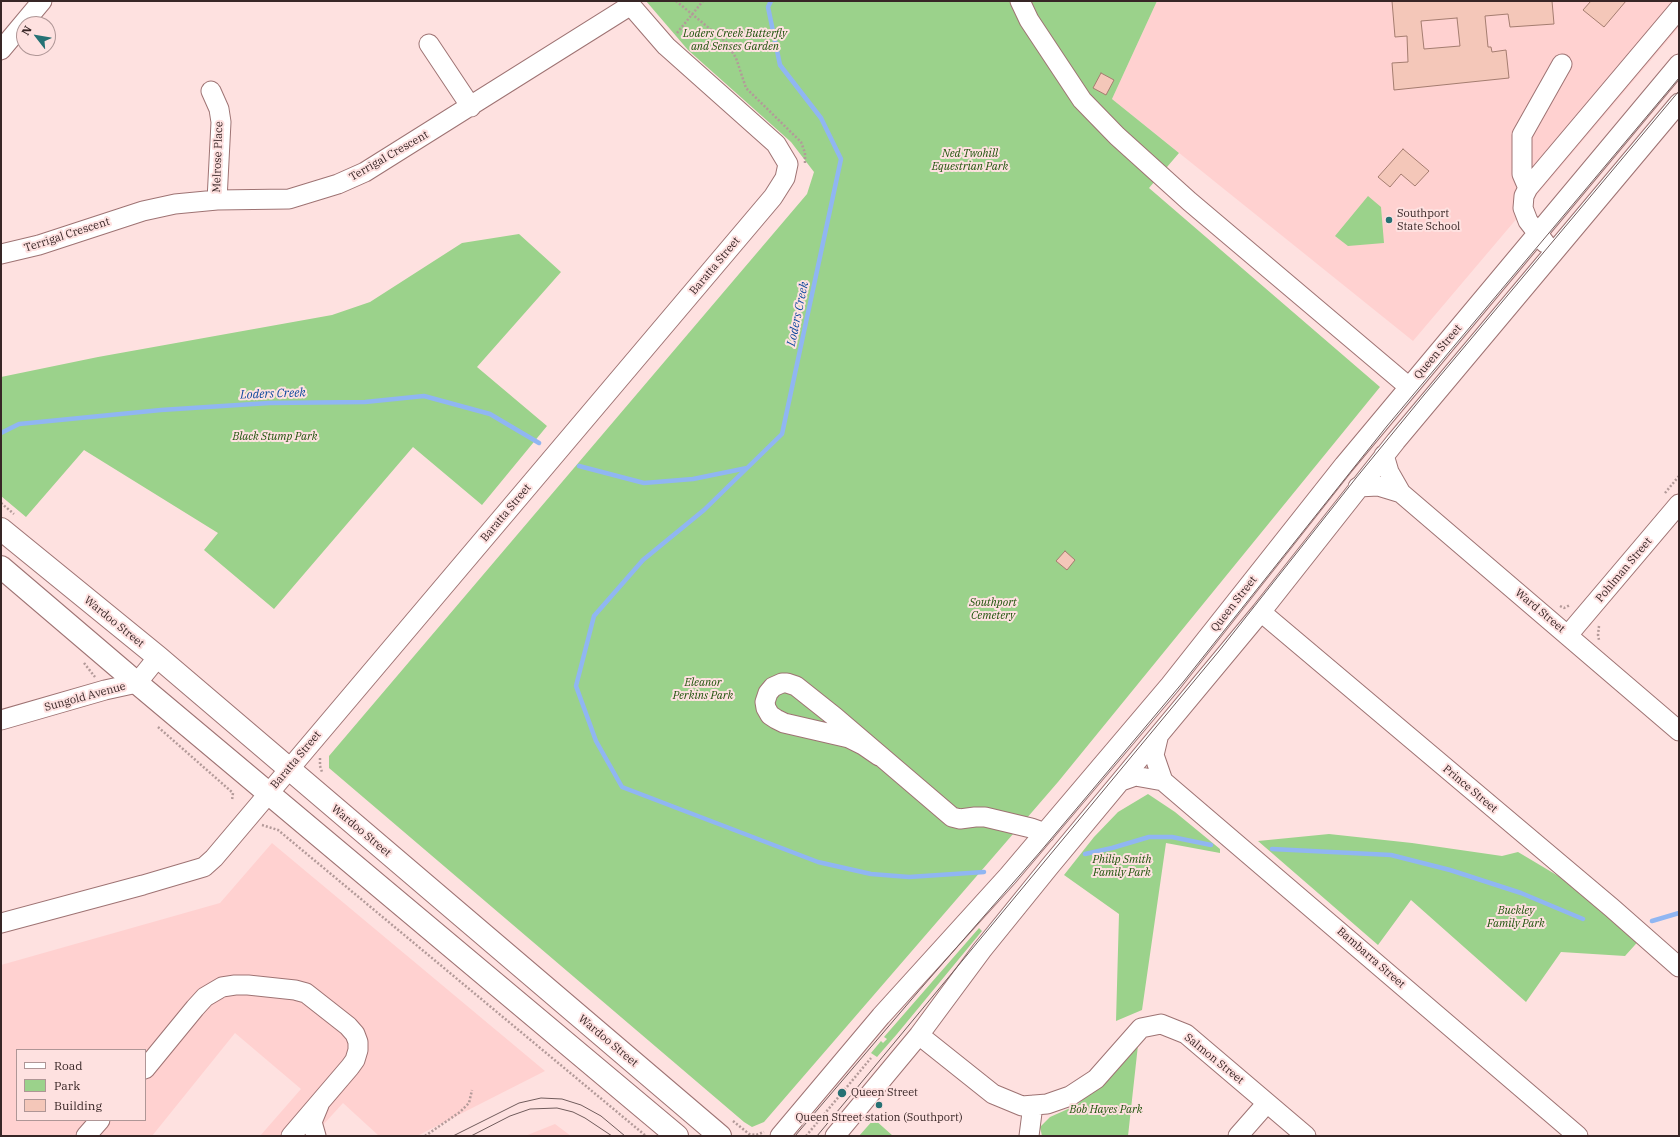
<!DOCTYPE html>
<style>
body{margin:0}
#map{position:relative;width:1680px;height:1137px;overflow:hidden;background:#fee1e0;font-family:"IBM Plex Serif",serif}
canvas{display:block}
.frame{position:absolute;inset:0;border:2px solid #382626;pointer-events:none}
.legend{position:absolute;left:16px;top:1049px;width:130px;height:72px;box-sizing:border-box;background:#fee1e0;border:1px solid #af9696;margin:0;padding:5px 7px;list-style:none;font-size:12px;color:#382626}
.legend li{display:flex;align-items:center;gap:8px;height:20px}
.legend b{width:20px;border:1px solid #af9696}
.north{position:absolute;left:16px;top:16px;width:40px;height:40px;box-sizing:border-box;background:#fee1e0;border:1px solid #af9696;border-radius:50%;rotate:301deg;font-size:11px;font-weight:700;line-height:16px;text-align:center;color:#382626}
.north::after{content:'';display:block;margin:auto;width:14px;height:18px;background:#267174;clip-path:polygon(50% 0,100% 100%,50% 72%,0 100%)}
</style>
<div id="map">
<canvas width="1680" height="1137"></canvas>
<div class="frame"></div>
<ul class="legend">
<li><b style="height:5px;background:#fff"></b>Road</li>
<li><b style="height:11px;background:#9bd28b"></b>Park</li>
<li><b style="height:11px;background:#f4c7b9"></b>Building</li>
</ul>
<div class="north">N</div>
</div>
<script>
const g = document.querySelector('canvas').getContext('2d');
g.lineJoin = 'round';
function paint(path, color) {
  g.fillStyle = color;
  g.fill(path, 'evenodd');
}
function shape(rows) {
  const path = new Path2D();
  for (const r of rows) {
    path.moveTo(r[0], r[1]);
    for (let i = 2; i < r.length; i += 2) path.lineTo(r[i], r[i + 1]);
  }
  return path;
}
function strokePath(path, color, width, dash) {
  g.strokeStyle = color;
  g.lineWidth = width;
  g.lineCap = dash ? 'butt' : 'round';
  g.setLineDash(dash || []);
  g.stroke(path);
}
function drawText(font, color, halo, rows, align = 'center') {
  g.font = font + ' "IBM Plex Serif",serif';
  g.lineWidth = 4;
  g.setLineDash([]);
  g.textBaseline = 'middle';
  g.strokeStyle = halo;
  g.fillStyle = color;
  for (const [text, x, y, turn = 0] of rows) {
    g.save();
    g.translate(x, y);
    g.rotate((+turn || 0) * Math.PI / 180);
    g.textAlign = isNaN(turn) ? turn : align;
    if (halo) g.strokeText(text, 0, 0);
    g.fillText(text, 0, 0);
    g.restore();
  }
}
paint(shape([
 [1157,1,1679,1,1679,27,1413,341,1112,99],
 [272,843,545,1071,417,1136,379,1136,343,1103,313,1136,260,1136,301,1089,235,1033,152,1136,1,1136,1,965,220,903],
 [17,1050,145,1050,145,1120,17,1120],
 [555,1124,571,1136,525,1136]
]), '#ffd1d0');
paint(shape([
 [646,1,1157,1,1112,99,1179,153,1149,188,1380,387,1058,782,764,1122,752,1127,744,1122,329,768,329,756,807,194,814,172,791,142,688,50],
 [1368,196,1381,207,1384,243,1348,246,1335,236],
 [519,234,561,272,477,367,547,426,482,505,413,447,274,609,204,550,218,533,84,450,26,517,1,496,1,377,98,357,332,315,370,302,462,243],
 [1148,794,1175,812,1220,849,1220,853,1166,843,1142,1010,1116,1021,1119,914,1064,875,1094,837,1118,812],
 [1329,834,1412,843,1502,856,1518,852,1612,908,1643,936,1625,956,1561,952,1526,1002,1411,900,1378,945,1258,841],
 [979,928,982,931,897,1034,877,1057,871,1053,881,1041,883,1043,887,1039,884,1037],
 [1138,1045,1128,1136,1042,1136,1040,1127,1050,1117,1077,1105,1118,1062],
 [874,1119,893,1136,859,1136]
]), '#9bd28b');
strokePath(shape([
 [771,1,768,7,780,65,821,118,841,159,782,434,704,510,643,560,594,616,576,686,596,741,622,787,818,862,871,874,909,877,984,872],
 [1,433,19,424,161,410,269,403,365,402,424,396,490,414,539,443],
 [579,466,644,483,693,479,747,468],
 [1272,849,1391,855,1450,870,1521,893,1583,919],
 [1085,854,1112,848,1149,837,1172,837,1211,845],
 [1652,921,1679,913]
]), '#90b6f2', 4.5);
const building = shape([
 [1392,1,1552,1,1554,24,1510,27,1508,14,1485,16,1488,47,1491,47,1492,52,1506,50,1509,78,1394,90,1392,63,1408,62,1407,36,1395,37,1392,1],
 [1457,18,1460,46,1424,49,1421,21,1457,18],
 [1591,1,1626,1,1604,27,1583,10,1591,1],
 [1101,73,1114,80,1106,95,1093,88,1101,73],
 [1403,149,1429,171,1415,186,1401,174,1390,187,1378,177,1403,149],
 [1065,551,1075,560,1067,570,1056,561,1065,551]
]);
paint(building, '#f4c7b9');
strokePath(building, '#a57d70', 1);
const minor = shape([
 [1020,1,1029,20,1082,100,1117,136,1189,201,1409,387],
 [429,44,471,107],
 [1,50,42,1],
 [211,91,219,109,221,122,217,200],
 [1528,188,1522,174,1522,135,1562,64],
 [1545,243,1528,221,1523,208,1524,196,1528,188,1679,9],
 [1,254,39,245,143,211,175,204,217,200,289,199,338,184,365,172,631,5],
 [1384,455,1389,472,1401,493,1679,731],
 [1358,487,1378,486,1401,493],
 [1261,612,1612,908,1679,967],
 [1568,635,1679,504],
 [1,720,105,690,137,683,158,657],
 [1158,738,1154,755,1163,781,1578,1136],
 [879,756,863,745,849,738,784,723,776,719,770,715,766,708,765,702,768,693,773,687,782,683,787,683,796,686,835,717,952,817,960,819,975,817,985,817,1031,828,1045,833],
 [1121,781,1135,776,1163,781],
 [1,923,143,885,204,867,214,858,773,197,785,178,788,164,776,144,666,46,627,1],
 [919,1035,993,1094,1022,1106,1047,1104,1070,1096,1096,1079,1141,1028,1161,1024,1186,1034,1306,1136],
 [145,1069,195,1008,205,997,222,987,235,985,248,985,295,990,306,993,348,1026,355,1034,358,1042,358,1050,355,1060,350,1067,291,1136],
 [86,1136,100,1120],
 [316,1136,312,1122,319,1105],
 [780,1136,881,1016,1008,876,1170,685,1344,465,1679,64],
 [835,1136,919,1035,982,950,1050,866,1261,612,1396,441,1679,103],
 [1029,1136,1033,1105],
 [1238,1136,1267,1103]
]);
const major = shape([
 [1,529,158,657,720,1136],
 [1,567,137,683,677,1136]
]);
strokePath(minor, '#9e7373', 21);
strokePath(major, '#9e7373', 24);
strokePath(shape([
 [676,1,726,42,736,58,746,88,801,142,805,153,805,163],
 [677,33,703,1],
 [1665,493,1679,476],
 [1,503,14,514],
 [1560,606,1564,608,1570,605],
 [1599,626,1598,635,1599,640],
 [84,663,95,677],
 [158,727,233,793,232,800],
 [320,758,320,766,322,772],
 [262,825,278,830,646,1136],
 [733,1121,749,1134,756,1135,764,1132],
 [425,1136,460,1112,469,1103,472,1090],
 [806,1136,871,1058]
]), '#b39a99', 2.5, [2, 2]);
strokePath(minor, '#fff', 19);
strokePath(major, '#fff', 22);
strokePath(shape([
 [453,1136,519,1103,541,1098,562,1099,581,1105,601,1116,625,1136],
 [471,1136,510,1116,530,1109,557,1108,573,1112,585,1118,612,1136],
 [795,1136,923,986,1040,852,1184,681,1387,426,1679,78],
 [817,1136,1219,651,1356,478,1424,395,1679,91]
]), '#705b5b', 1);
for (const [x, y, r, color] of [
 [1389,220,4,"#267174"],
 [842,1093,5,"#267174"],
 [879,1105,4,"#267174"]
]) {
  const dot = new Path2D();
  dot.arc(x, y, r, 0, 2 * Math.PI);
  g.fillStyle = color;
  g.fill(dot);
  strokePath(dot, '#fee1e0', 1.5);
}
drawText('italic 11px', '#1d5109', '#fee1e0', [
 ["Loders Creek Butterfly",735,34],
 ["and Senses Garden",735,47],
 ["Ned Twohill",970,154],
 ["Equestrian Park",970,167],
 ["Black Stump Park",275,437],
 ["Southport",993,603],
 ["Cemetery",993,616],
 ["Eleanor",703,683],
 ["Perkins Park",703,696],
 ["Philip Smith",1122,860],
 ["Family Park",1122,873],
 ["Buckley",1516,911],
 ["Family Park",1516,924],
 ["Bob Hayes Park",1106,1110]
]);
drawText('11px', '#382626', '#fee1e0', [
 ["Terrigal Crescent",389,156,-30],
 ["Melrose Place",218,157,-88],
 ["Terrigal Crescent",67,235,-18],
 ["Baratta Street",715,266,-50],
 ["Queen Street",1438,352,-50],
 ["Baratta Street",506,513,-50],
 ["Pohlman Street",1624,570,-50],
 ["Queen Street",1234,604,-52],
 ["Ward Street",1540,611,40],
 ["Wardoo Street",114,622,39],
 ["Sungold Avenue",85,697,-15],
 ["Baratta Street",296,760,-50],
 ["Prince Street",1470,789,40],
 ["Wardoo Street",361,831,40],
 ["Bambarra Street",1371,958,41],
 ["Wardoo Street",608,1041,40],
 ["Salmon Street",1214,1059,39]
]);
drawText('11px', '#382626', '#fee1e0', [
 ["Southport",1397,214],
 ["State School",1397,227],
 ["Queen Street",851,1093],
 ["Queen Street station (Southport)",879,1118,"center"]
], 'left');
drawText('italic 12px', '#0b479d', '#fee1e0', [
 ["Loders Creek",798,314,-78],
 ["Loders Creek",273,394,-2]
]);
</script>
